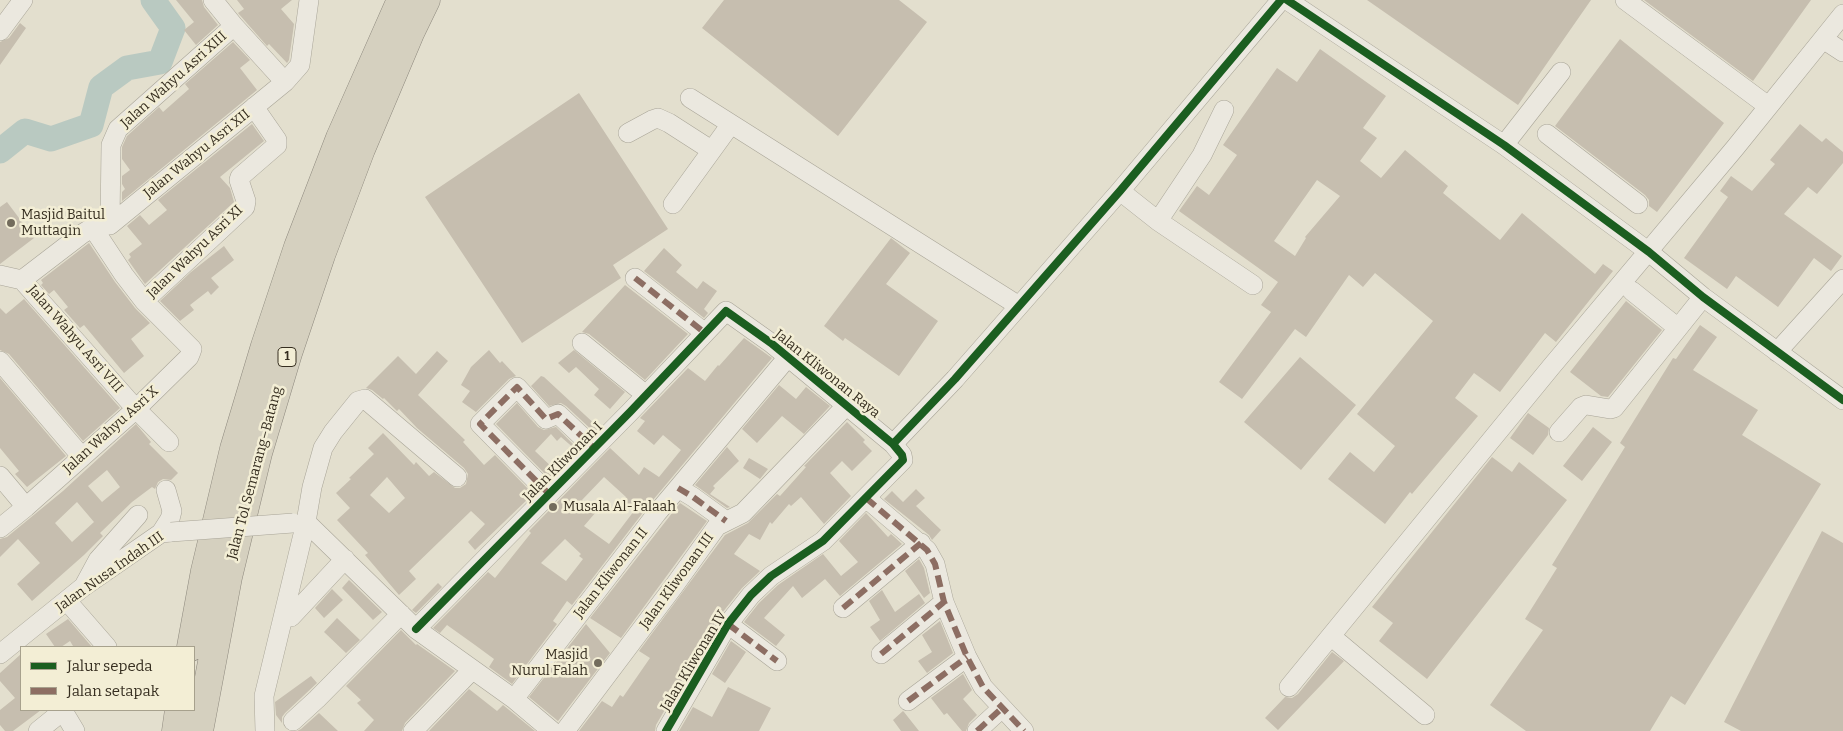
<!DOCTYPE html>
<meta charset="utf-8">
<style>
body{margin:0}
#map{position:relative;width:1843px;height:731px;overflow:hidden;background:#e3dfce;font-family:Bitter,serif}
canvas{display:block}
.legend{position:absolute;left:20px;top:646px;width:175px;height:65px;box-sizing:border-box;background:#f3eed5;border:1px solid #a7a18d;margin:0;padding:6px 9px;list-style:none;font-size:15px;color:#362e20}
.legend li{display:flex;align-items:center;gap:10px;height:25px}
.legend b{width:25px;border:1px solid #a7a18d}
</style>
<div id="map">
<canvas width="1843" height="731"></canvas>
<ul class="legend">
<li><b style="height:6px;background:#1b5e20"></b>Jalur sepeda</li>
<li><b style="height:6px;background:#8d6e63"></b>Jalan setapak</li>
</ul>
</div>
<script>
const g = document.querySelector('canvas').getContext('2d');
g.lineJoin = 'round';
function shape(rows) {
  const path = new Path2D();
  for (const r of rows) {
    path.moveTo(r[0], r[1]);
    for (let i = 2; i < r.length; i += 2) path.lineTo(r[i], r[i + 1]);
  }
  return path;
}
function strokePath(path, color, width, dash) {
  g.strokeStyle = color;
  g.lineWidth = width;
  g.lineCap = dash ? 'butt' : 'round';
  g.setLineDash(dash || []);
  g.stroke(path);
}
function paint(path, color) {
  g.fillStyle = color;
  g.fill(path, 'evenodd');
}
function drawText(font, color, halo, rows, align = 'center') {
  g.font = font + ' Bitter,serif';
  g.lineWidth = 5;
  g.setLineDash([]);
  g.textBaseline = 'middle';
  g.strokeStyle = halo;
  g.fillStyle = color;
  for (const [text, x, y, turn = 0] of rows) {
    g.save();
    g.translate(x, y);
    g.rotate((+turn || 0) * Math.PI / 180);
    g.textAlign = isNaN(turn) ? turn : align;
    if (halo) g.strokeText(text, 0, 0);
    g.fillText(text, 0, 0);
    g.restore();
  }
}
strokePath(shape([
 [0,151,25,131,51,139,91,125,101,87,127,68,160,62,173,28,153,0]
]), '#b9c9c1', 25);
paint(shape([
 [176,0,202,0,204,7,218,25,196,45,184,30,194,22],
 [237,0,292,0,281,9,294,24,289,60,287,63,269,44,267,46,238,13,244,9],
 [724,0,899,0,927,22,838,136,702,28],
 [1367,0,1591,0,1518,105],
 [1644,0,1811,0,1753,81],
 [20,23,26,28,0,65,0,42,9,38],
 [1620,39,1724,123,1657,212,1649,206,1649,200,1645,195,1555,126],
 [233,42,250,60,240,68,257,90,122,201,122,192,125,189,122,184,122,176,130,170,122,159,122,147,127,136,159,107,163,112,189,89,185,84],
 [1320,49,1386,96,1363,128,1377,138,1360,161,1381,178,1405,150,1448,186,1443,193,1500,240,1522,213,1595,274,1603,264,1613,271,1556,342,1545,333,1500,392,1474,373,1455,398,1478,416,1412,494,1410,492,1385,524,1328,479,1350,452,1374,472,1395,446,1357,414,1433,321,1375,273,1363,287,1349,275,1306,337,1295,329,1242,399,1219,382,1271,312,1261,305,1278,282,1179,211,1197,186,1209,195,1237,155,1223,145,1277,68,1297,82],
 [1317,180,1340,196,1305,237,1306,238,1295,256,1274,241],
 [579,93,668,229,613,265,621,278,522,343,425,197],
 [252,124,264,141,220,177,230,188,234,202,145,284,128,260,131,257,129,254,142,244,127,226,140,215,149,225,167,210,158,200],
 [1800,124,1822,142,1826,138,1843,152,1843,163,1817,194,1808,187,1784,214,1842,256,1831,271,1814,258,1778,307,1736,276,1727,289,1684,258,1728,197,1720,191,1731,176,1752,191,1775,164,1770,160],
 [7,202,34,238,0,264,0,207],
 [891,238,910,253,886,284,938,321,899,376,845,338,843,341,824,326],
 [89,243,115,282,135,308,150,323,131,339,144,356,124,373,84,325,80,328,64,310,68,307,54,290,49,294,41,285,43,283,41,280],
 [224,246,234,260,211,278,219,287,211,295,208,291,190,305,194,310,180,321,160,301,191,272],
 [664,248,682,265,676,272,697,289,703,281,717,291,704,309,708,313,704,318,644,271],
 [625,285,688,334,645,380,589,334,582,332],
 [24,299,120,408,83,441,9,354,0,350,0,308,6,314],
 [1626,301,1662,330,1608,397,1601,396,1570,372],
 [1700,325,1717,337,1693,370,1758,410,1742,435,1821,484,1685,705,1671,696,1650,731,1526,731,1490,705,1543,630,1525,619,1557,568,1552,565,1625,447,1620,443,1673,358,1676,359],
 [744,338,772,358,648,506,572,605,567,601,553,621,557,624,512,684,489,667,494,659,475,645,447,625,440,633,433,628,488,572,495,578,531,533,529,531,610,448,639,475,644,467,659,477,681,450,663,435,654,445,637,431,645,421,640,418,688,368,705,381,718,365,719,366],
 [604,477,626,497,622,502,634,511,609,544,584,526,596,512,582,500],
 [565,539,581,554,579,556,583,559,566,581,541,563],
 [489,350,500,363,502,361,516,376,509,379,476,412,462,402,470,391,461,385,471,367],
 [574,350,625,392,610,409,594,395,599,389,576,367,569,373,558,363],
 [437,351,448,361,418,395,465,440,463,442,484,465,495,455,533,494,475,550,468,542,485,524,471,511,409,571,416,579,399,595,365,555,368,553,337,520,350,508,336,493,351,479,349,478,374,454,368,448,383,433,414,465,416,462,429,476,434,472,455,488,460,488,466,484,468,474,464,468,417,428,399,409,397,411,384,398,383,399,372,390,366,388,398,356,416,374],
 [387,477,405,498,389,513,370,495],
 [1300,357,1356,405,1301,470,1244,422],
 [541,376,544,377,599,428,594,432,566,406,561,403,549,406,531,386],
 [0,378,66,456,27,487,15,474,19,471,0,448],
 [779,385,796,399,806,387,830,406,804,434,782,416,757,443,742,429],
 [517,403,538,427,544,430,556,427,578,449,576,450,561,437,557,441,551,434,535,451,556,471,549,478,496,424],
 [1528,413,1549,428,1548,435,1533,455,1510,438],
 [847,422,865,440,863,442,872,451,852,471,842,461,830,473,851,496,824,524,801,497,791,506,789,504,772,524,770,522,760,540,749,534,734,554,760,571,742,588,718,618,656,725,655,731,579,731,602,701,612,707,620,695,623,697,650,658,639,651,725,535,748,523,777,494,780,496,806,467,804,466],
 [136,424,151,442,149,444,178,473,171,480,163,479,158,482,155,489,152,487,132,502,100,533,103,536,84,555,32,601,17,584,40,563,18,539,0,557,0,539,7,537,63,491],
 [107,470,120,487,102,502,88,486],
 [77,502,94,522,72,542,55,523],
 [1593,427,1612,442,1582,481,1563,466],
 [727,447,739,461,713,486,715,488,710,494,730,507,727,508,695,485],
 [1492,457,1512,472,1519,462,1567,500,1427,679,1379,641,1393,623,1372,607],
 [749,458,768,469,760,479,743,468],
 [916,489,925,498,916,506,941,530,932,540,929,535,884,499,892,491,903,502],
 [680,503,707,521,621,638,590,618],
 [866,513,888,537,891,534,902,544,840,596,825,579,802,598,793,586,764,618,785,635,776,646,744,622,759,603,778,585,823,554,841,576,858,562,839,541],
 [1822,531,1843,543,1843,731,1741,731,1724,722],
 [919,559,924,568,930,593,924,598,905,571],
 [349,580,382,612,373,620,342,588],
 [438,583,442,587,416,613,412,610],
 [332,589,343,600,324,618,315,608],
 [882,590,895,612,919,594,925,603,880,641,870,627,880,620,869,601],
 [337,618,360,640,346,653,324,632],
 [68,619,92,647,71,647,73,646,70,641,61,647,55,647,46,634],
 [940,621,953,653,927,673,918,661,932,652,922,635],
 [586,624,610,653,558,721,529,697],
 [401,630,416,645,417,644,455,671,405,723,402,731,364,731,374,720,357,703,361,700,346,686],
 [731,641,746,652,725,683,712,674],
 [1332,652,1344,661,1278,730,1265,718,1285,697,1292,698,1298,694],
 [21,654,21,710,41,710,13,731,5,731,0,725,0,710,15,698,0,681,0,673],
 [963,674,972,690,963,699,977,715,969,723,966,731,962,731,947,713,944,715,931,698],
 [311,676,317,683,285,713,282,717,282,723,276,715,275,702],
 [728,687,771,708,759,731,679,731,693,707,712,717],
 [469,689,497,711,503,705,535,731,429,731],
 [903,711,904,712,919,731,901,731,893,720],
 [319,713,338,731,297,731,301,729]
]), '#c6beaf');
const minor = shape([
 [213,0,234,26,285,82],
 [1287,0,1504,145,1649,252,1703,297,1843,400],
 [1625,0,1768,106],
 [0,31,23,0],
 [1823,39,1843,52],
 [690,98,1019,306],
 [628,133,652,120,658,118,669,123,711,150],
 [1547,134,1638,204],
 [1504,145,1561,72],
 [1120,191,1158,221,1253,285],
 [673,204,731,124],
 [1158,221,1202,155,1224,110],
 [110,225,285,82,300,65,309,0],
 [110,225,111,145,118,129,234,26],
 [0,275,22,280,82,234,93,227,105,225],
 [635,278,705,333],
 [22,280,136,409,169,442],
 [1632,291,1678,328],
 [144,301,245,207,246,201,239,180,240,177,277,145,277,140,254,107],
 [582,343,646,395],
 [1777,352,1843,279],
 [0,361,82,457],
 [1559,432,1581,407,1586,405,1610,409,1614,408,1703,297],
 [893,444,955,379,1120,191,1281,0],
 [0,476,26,507],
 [678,488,693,497,726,521],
 [549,494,480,424,517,387,546,419,558,414,594,448],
 [866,498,927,550,935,564,944,602,967,657,983,687,1024,731],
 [306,522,416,629,514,699,552,731],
 [0,528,26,507,136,409,189,357,191,352,192,349,144,301,124,275,93,228],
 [161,533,170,519,172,511,166,490],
 [85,584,98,560,138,515],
 [67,601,107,647],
 [843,608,921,543],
 [291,617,345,559],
 [728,624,777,661],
 [416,629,630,412,726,311,771,343,893,444,902,455,903,460,823,541,771,576,751,595,728,624,666,731],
 [1332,637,1425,715],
 [0,654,83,587,161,533,171,532],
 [881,654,944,602],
 [1289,687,1551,367,1735,148,1843,14],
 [514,699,657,513,788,357],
 [908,701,967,657],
 [63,711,75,731],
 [293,721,317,699,401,614],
 [38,731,64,710],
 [265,731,264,696,306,522,312,487,323,448,333,432,358,401,365,399,457,477],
 [413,731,472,670],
 [565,731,674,586,717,526,743,513,846,406],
 [977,731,1002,708]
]);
const highway = shape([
 [191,647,205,571,234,449,265,346,298,247,340,138,401,0],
 [176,731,179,710],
 [199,731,228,577,258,453,288,353,321,255,361,149,410,33,426,0]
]);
strokePath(minor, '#a8a497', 20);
strokePath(highway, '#8e897e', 29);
strokePath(minor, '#ebe8df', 19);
strokePath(highway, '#d5d0bf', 28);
const minorBridge = shape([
 [171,532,293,523]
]);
strokePath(minorBridge, '#a8a497', 20, []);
strokePath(minorBridge, '#ebe8df', 19);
strokePath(shape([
 [635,278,705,333],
 [678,488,693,497,726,521],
 [549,494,480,424,517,387,546,419,558,414,594,448],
 [866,498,927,550,935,564,944,602,967,657,983,687,1024,731],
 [843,608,921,543],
 [728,624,777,661],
 [881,654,944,602],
 [908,701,967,657],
 [977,731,1002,708]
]), '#8d6e63', 6, [12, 6]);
strokePath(shape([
 [1287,0,1504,145,1649,252,1703,297,1843,400],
 [893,444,955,379,1120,191,1281,0],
 [416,629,630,412,726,311,771,343,893,444,902,455,903,460,823,541,771,576,751,595,728,624,666,731]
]), '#1b5e20', 8);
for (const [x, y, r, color] of [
 [11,223,5,"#736c5d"],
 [553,507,5,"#736c5d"],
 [598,663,5,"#736c5d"]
]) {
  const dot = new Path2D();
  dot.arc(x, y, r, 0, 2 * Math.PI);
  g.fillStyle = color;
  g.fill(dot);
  strokePath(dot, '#f3eed5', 2);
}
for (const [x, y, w] of [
 [287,357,18]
]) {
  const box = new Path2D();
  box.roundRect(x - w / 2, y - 9.5, w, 19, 4);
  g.fillStyle = '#f3eed5';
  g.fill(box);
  strokePath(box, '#362e20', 1);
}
drawText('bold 12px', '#362e20', null, [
 ["1",287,357]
]);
drawText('14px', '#362e20', '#f3eed5', [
 ["Jalan Wahyu Asri XIII",174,80,-42],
 ["Jalan Wahyu Asri XII",197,154,-39],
 ["Jalan Wahyu Asri XI",195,252,-44],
 ["Jalan Wahyu Asri VIII",75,339,49],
 ["Jalan Kliwonan Raya",827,374,39],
 ["Jalan Wahyu Asri X",111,430,-42],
 ["Jalan Kliwonan I",563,462,-45],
 ["Jalan Tol Semarang–Batang",255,473,-75],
 ["Jalan Nusa Indah III",110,572,-35],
 ["Jalan Kliwonan II",611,573,-52],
 ["Jalan Kliwonan III",677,581,-54],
 ["Jalan Kliwonan IV",694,661,-59]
]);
drawText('14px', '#362e20', '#f3eed5', [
 ["Masjid Baitul",21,215],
 ["Muttaqin",21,231],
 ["Musala Al-Falaah",563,507],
 ["Masjid",588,655,"right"],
 ["Nurul Falah",588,671,"right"]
], 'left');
</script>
